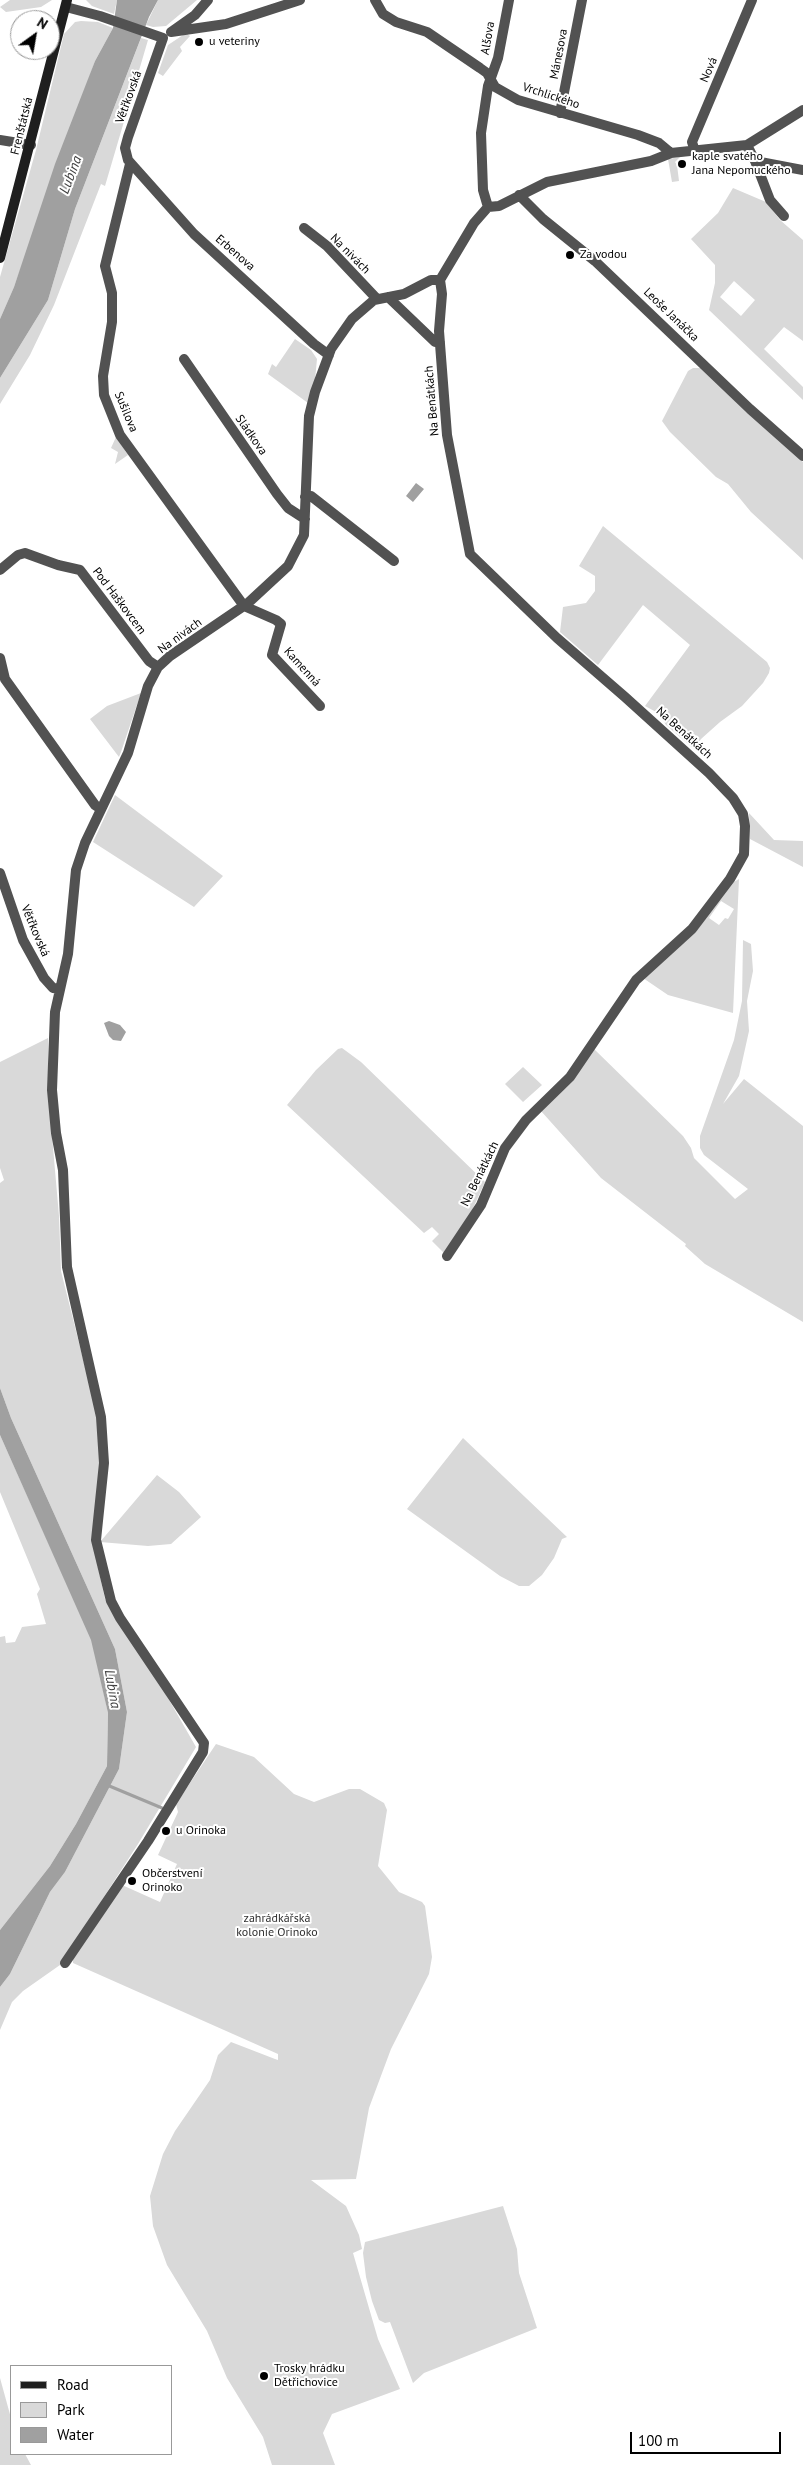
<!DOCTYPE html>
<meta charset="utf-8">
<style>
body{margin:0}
#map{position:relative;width:803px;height:2465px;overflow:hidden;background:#fff;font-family:"PT Sans",sans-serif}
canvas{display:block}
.legend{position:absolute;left:10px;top:2365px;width:162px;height:90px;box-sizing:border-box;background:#fff;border:1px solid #999;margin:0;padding:6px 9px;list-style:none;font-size:15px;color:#000}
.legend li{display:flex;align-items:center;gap:10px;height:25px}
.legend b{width:25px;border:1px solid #999}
.north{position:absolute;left:10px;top:10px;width:50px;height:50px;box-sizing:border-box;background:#fff;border:1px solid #999;border-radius:50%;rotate:32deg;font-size:14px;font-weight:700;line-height:20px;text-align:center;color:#000}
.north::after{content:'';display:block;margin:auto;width:18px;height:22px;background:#000;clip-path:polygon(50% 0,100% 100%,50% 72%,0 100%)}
.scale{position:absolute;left:630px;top:2432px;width:151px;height:22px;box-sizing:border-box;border:2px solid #000;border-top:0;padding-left:6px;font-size:15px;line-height:18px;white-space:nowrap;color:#000;-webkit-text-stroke:4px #fff;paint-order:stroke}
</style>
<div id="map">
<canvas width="803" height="2465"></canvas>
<ul class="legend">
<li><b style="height:6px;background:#1f1f1f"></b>Road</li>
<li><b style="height:14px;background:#d9d9d9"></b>Park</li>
<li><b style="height:14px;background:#a0a0a0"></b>Water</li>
</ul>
<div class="north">N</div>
<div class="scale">100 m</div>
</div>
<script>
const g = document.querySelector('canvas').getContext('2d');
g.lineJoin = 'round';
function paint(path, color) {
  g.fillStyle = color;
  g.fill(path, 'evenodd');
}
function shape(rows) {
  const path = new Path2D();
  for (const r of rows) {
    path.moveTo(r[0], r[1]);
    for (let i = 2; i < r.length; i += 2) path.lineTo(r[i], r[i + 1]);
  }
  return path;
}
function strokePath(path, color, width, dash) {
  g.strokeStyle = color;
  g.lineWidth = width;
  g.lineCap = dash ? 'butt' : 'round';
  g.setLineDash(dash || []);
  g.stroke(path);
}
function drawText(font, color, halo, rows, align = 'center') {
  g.font = font + ' "PT Sans",sans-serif';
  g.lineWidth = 4;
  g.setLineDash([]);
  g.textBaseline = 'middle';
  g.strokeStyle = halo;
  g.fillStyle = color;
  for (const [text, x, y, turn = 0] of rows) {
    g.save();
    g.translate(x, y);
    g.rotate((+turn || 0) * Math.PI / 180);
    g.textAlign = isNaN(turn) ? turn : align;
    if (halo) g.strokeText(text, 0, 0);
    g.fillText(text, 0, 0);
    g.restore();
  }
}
paint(shape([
 [10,0,52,0,41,7,6,12,0,7],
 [86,0,117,0,114,14,92,6],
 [158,0,197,0,166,26,153,27,146,25],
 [81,21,98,22,113,28,95,61,14,287,0,319,0,277,36,150,64,34,75,22],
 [186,33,190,36,180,47,182,51,163,76,158,73,168,45],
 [141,38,148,40,105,186,101,184,54,305,30,355,0,404,0,378,48,300,75,209],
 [680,157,675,162,677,165,679,181,672,182,668,159],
 [733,188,766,202,780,220,803,240,803,341,784,327,764,349,803,387,803,400,709,310,715,283,715,265,691,239,718,213],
 [734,281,755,300,741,316,720,297],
 [295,339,311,350,317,359,315,380,308,403,268,374,272,364,276,367],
 [693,368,703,368,803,462,803,560,751,512,728,484,716,477,670,432,662,421,688,371],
 [116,437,128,455,115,464,118,452,111,448],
 [603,526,767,662,770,668,769,673,763,683,742,706,720,722,701,739,694,749,666,725,658,713,645,706,690,645,643,605,598,665,560,632,563,607,586,603,595,591,595,576,579,566],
 [141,693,121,752,119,757,90,719,107,706],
 [115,795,223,876,194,907,93,842],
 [749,813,774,840,803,841,803,867,750,839],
 [739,879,733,1013,668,995,643,978,695,933,734,882],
 [721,901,734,909,728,919,725,918,719,925,709,918],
 [743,940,751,944,753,971,747,1001,749,1031,739,1076,723,1104,744,1079,803,1126,803,1322,705,1264,685,1246,686,1244,601,1178,541,1111,593,1048,683,1136,691,1148,694,1158,735,1199,748,1189,704,1155,700,1148,700,1136,734,1040,742,1001],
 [48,1038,48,1090,59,1216,61,1271,98,1419,100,1463,97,1563,105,1599,160,1684,196,1747,138,1844,60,1965,23,1991,12,2002,0,2030,0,1987,10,1974,50,1892,65,1872,119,1769,127,1712,115,1649,11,1418,0,1388,0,1183,4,1180,0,1168,0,1062],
 [342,1048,361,1062,485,1182,468,1219,445,1254,432,1241,439,1234,432,1227,424,1233,287,1105,316,1070,338,1049],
 [523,1067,542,1085,523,1102,505,1084],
 [0,1435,92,1640,108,1713,107,1766,76,1824,50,1866,0,1930,0,1637,5,1636,6,1643,15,1642,22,1627,46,1624,37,1594,40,1589,0,1492],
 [463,1438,567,1537,562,1539,554,1558,542,1575,529,1586,519,1586,500,1576,407,1509],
 [157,1475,179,1492,201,1517,171,1544,148,1546,100,1542],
 [216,1744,254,1757,294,1794,314,1802,349,1789,360,1789,384,1803,387,1810,378,1866,399,1892,422,1902,425,1906,432,1957,429,1974,391,2049,369,2108,356,2179,311,2180,346,2206,359,2235,362,2249,353,2253,378,2339,400,2389,332,2414,323,2433,335,2465,272,2465,263,2437,227,2378,207,2331,167,2265,153,2226,150,2196,163,2154,175,2131,210,2080,218,2055,231,2042,275,2059,278,2060,278,2054,73,1963,73,1957,122,1885,160,1902,177,1864,158,1855,178,1812,176,1804],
 [503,2206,517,2249,519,2273,537,2328,424,2373,413,2383,390,2322,385,2323,379,2320,372,2301,366,2277,363,2253,365,2242],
 [0,2378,11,2418,11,2454,25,2454,31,2465,0,2465]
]), '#d9d9d9');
paint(shape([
 [117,0,158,0,149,17,75,209,48,300,0,378,0,319,14,287,55,164,95,61,113,28],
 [416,483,424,489,413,502,406,496],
 [109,1021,120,1025,126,1032,121,1041,113,1040,109,1036,104,1023],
 [0,1388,11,1418,115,1649,127,1712,119,1769,65,1872,50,1892,10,1974,0,1987,0,1930,50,1866,76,1824,107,1766,108,1713,91,1640,0,1435]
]), '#a0a0a0');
strokePath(shape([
 [107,1785,162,1808]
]), '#a0a0a0', 3);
strokePath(shape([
 [375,0,383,14,396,22,427,32,480,68,487,73,495,87,518,100,638,135,659,143,671,153,747,145,803,110],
 [66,7,100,16,163,38],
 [171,32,226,24,300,0],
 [171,32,195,15,208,0],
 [163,38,128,137,125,148,128,160,194,234,314,344,329,355],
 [560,113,582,0],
 [0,140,31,145],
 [747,145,755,161,803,170],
 [695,151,692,142,752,0],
 [755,161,770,200,784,216],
 [130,164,105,266,112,293,112,322,103,376,104,395,120,435,244,606,276,620,281,624,272,655,320,706],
 [519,195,543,219,595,261,750,409,803,456],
 [488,207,483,190,481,133,488,86,498,58,509,0],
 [304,228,327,246,377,299],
 [388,297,435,342,440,342],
 [184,359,277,494,288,508,305,519],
 [305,497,311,496,394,561],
 [0,570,18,555,25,553,58,565,80,570,149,661,158,667],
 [0,658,5,679,95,805,101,809],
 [0,873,23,940,44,978,53,988,60,989],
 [447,1256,481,1205,505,1148,526,1120,570,1077,636,980,692,929,730,879,744,854,745,826,743,814,733,798,709,773,625,697,557,638,470,554,447,435,439,331,442,294,440,280,474,223,488,207,499,206,547,182,651,161,671,153],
 [65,1963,148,1841,203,1752,204,1743,120,1618,111,1601,96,1540,104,1463,101,1417,67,1267,63,1170,56,1133,52,1090,55,1012,68,954,76,870,85,843,128,753,148,686,158,667,170,656,248,603,288,566,304,535,309,416,315,392,331,349,352,319,374,300,404,294,431,280,440,280]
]), '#525252', 10);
strokePath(shape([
 [0,258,67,0]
]), '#1f1f1f', 10);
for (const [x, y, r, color] of [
 [199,42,5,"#000"],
 [682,164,5,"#000"],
 [570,255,5,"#000"],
 [166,1831,5,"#000"],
 [132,1881,5,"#000"],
 [264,2376,5,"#000"]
]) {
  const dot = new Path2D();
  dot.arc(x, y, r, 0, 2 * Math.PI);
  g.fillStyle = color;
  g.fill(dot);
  strokePath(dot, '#fff', 2);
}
drawText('12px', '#000', '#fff', [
 ["Alšova",488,38,-80],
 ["Mánesova",559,54,-79],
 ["Nová",709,70,-67],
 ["Vrchlického",551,96,18],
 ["Větřkovská",129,97,-70],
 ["Frenštátská",22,126,-76],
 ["Erbenova",235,253,41],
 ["Na nivách",350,254,45],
 ["Leoše Janáčka",671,315,44],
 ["Na Benátkách",432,401,-95],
 ["Sušilova",126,412,67],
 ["Sládkova",251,435,55],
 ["Pod Haškovcem",119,601,53],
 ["Na nivách",180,636,-36],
 ["Kamenná",302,667,48],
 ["Na Benátkách",684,733,42],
 ["Větřkovská",35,931,67],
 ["Na Benátkách",480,1174,-64]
]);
drawText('12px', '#000', '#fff', [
 ["u veteriny",209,42],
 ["kaple svatého",692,157],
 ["Jana Nepomuckého",692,171],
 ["Za vodou",580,255],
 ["u Orinoka",176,1831],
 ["Občerstvení",142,1874],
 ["Orinoko",142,1888],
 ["Trosky hrádku",274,2369],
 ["Dětřichovice",274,2383]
], 'left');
drawText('12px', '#303030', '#fff', [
 ["zahrádkářská",277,1919],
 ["kolonie Orinoko",277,1933]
]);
drawText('italic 14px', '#414141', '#fff', [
 ["Lubina",71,175,-69],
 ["Lubina",112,1689,80]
]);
</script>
